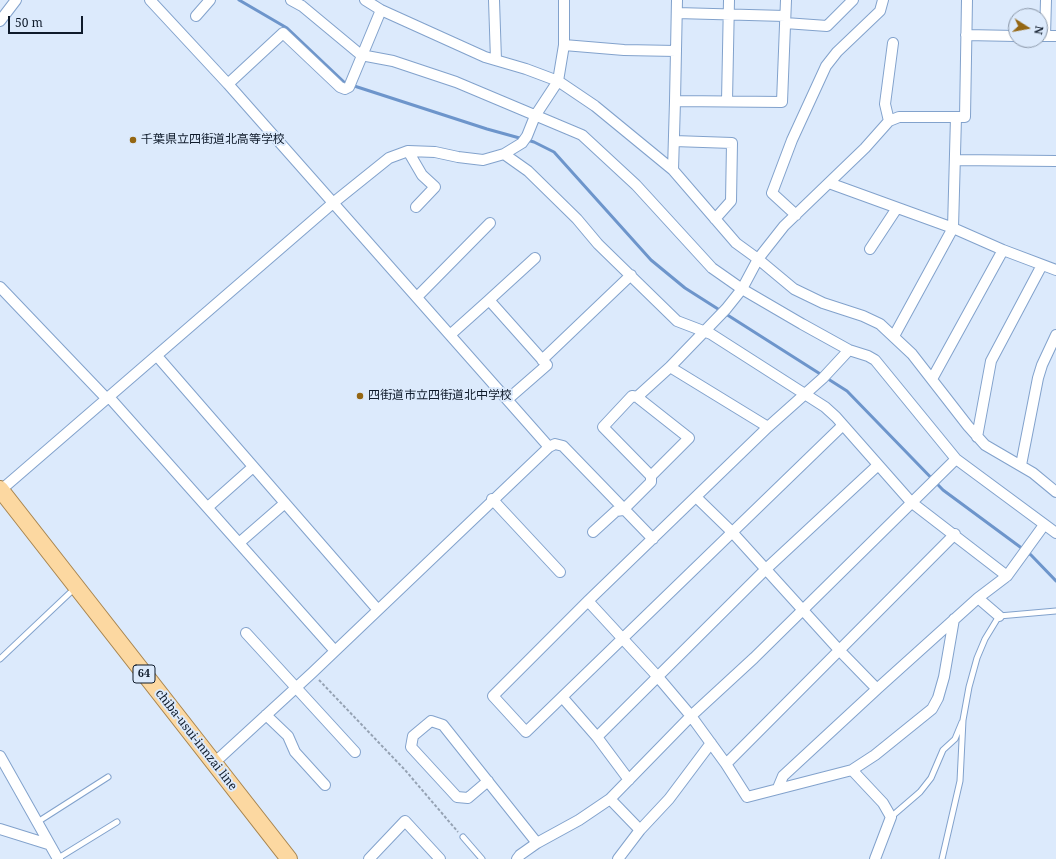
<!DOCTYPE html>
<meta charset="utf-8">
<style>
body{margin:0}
#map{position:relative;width:1056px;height:859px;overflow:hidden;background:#dceafc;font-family:"Noto Serif",serif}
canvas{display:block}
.north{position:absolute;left:1008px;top:8px;width:40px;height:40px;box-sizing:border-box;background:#dceafc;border:1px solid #8a97a8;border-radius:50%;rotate:101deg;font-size:11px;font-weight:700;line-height:16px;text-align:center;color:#0f1b2b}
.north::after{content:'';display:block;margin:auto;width:14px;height:18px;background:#946613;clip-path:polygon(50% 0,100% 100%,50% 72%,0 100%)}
.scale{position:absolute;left:8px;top:16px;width:75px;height:18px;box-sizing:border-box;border:2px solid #0f1b2b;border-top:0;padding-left:5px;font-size:12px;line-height:14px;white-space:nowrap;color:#0f1b2b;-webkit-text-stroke:3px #dceafc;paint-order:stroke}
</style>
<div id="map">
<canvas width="1056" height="859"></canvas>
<div class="north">N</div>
<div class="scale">50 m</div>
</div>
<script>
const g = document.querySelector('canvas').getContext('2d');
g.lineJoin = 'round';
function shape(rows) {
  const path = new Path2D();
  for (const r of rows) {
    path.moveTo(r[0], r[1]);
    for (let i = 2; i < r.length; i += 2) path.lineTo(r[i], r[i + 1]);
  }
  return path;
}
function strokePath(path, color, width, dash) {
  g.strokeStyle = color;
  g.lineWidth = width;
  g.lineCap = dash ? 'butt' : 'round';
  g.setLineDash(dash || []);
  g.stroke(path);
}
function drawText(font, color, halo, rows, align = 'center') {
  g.font = font + ' "Noto Serif","Noto Sans JP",serif';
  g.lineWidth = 4;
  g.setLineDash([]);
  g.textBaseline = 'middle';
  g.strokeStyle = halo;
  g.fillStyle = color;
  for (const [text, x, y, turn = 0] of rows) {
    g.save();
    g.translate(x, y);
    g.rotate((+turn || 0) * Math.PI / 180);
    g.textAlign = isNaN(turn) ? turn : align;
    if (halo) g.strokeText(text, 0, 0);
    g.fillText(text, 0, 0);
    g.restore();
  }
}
strokePath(shape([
 [239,0,287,28,345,83,487,129,534,142,554,152,651,260,685,288,847,391,943,490,1031,555,1056,581]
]), '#6d95cb', 3);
const service = shape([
 [0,659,75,588],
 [891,817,920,792,931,778,943,750,955,739,962,722],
 [36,823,108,777],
 [463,837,482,859],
 [57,859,117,822],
 [942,859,960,781,963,720,969,687,977,658,985,639,999,616,1056,611]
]);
const minor = shape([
 [150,0,228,84,549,447,312,673,214,763],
 [291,0,302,6,361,55,393,61,456,82,582,135,636,185,712,268,742,289,802,324,849,350,868,356,875,360,956,459,1056,533],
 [365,0,381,10,485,57,526,69,558,81,595,106,673,170,736,243,758,259,794,289,823,303,863,316,880,324,912,354,968,426,985,445,1033,473,1056,492],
 [494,0,496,60],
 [677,0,675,101,782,102,786,0],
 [677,13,785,16],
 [196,16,210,0],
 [0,21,16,0],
 [785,23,827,26,853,0],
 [966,35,1016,36],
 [1040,36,1056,36],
 [1045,36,1046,0],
 [564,45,624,50,676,51],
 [228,84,283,33,340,87,345,89,349,87,381,10],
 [727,101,729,0],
 [889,121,885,104,893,43],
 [674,141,732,143,731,201,715,219],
 [408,151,422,175,435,187,416,207],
 [504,154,528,171,577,219,598,244,677,321,711,334,825,407,836,417,911,502,1007,576],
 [956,160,1056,161],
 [673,170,675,101],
 [829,183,953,228,1003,250,1056,270],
 [796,215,772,193,792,140,826,66,837,52,880,11,883,0],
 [870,249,897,208],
 [0,287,107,399],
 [417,297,490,223],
 [489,300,535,258],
 [450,335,489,300,547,365,508,399],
 [894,336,953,228,956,117],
 [157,356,378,610],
 [542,360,631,275],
 [670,367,768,427],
 [932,379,1003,250],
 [109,397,335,651],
 [637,397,689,438,651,476],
 [843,425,526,732,493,696,588,601,768,427,823,378,849,350],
 [977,437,991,361,1042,265],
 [549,447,555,444,563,446,653,539],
 [1021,465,1038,378,1042,365,1056,335],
 [1,490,333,203,389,158,408,151,435,152,458,157,483,160,504,154,522,143,527,136,535,116,558,81,564,45,564,0],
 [696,497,732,532,840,651,877,689,978,598,1007,576,1044,525],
 [492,499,560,572],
 [208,507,253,467],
 [593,532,616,511,623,510,651,482,651,476,603,427,632,396,637,397,670,367,726,309,742,289,758,259,784,226,865,148,889,121,899,117,965,117,967,0],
 [239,543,285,503],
 [978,598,999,616],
 [588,601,658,677,691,716,726,764,747,797,852,770,875,755,932,709,938,698,944,677,954,619],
 [246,633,355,752],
 [563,698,597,737,629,780],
 [266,715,288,736,295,752,325,785],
 [597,737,766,569,877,466],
 [0,756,58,859],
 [726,764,955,534],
 [852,770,883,803,891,817,875,859],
 [488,781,468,798,457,797,411,747,413,736,431,721,443,725,537,843],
 [778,788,783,776,877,689],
 [610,799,640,830],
 [0,829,48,844],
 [369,859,405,821,440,859],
 [517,859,520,855,537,843,579,820,610,799,691,716,754,658,956,459],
 [618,859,640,830,669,799,711,743]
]);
const primary = shape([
 [0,489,289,859]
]);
strokePath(service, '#82a2cc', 7);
strokePath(minor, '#82a2cc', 12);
strokePath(primary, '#a8854f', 18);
strokePath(shape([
 [319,680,405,770,458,832]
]), '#95a2b3', 2, [3, 2]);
strokePath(service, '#fff', 5);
strokePath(minor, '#fff', 10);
strokePath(primary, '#fcd8a1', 16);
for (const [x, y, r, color] of [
 [133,140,4,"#946613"],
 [360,396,4,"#946613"]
]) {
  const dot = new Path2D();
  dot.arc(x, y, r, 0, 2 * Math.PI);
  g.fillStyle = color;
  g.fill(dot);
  strokePath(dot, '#dceafc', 1.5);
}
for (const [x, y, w] of [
 [144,674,22]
]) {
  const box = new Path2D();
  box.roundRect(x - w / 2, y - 9, w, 18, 3);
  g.fillStyle = '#dceafc';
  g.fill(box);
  strokePath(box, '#0f1b2b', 1);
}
drawText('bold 11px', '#0f1b2b', null, [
 ["64",144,674]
]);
drawText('12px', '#0f1b2b', '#dceafc', [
 ["千葉県立四街道北高等学校",141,140],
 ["四街道市立四街道北中学校",368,396]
], 'left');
drawText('12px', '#0f1b2b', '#dceafc', [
 ["chiba-usui-innzai line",196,740,52]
]);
</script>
